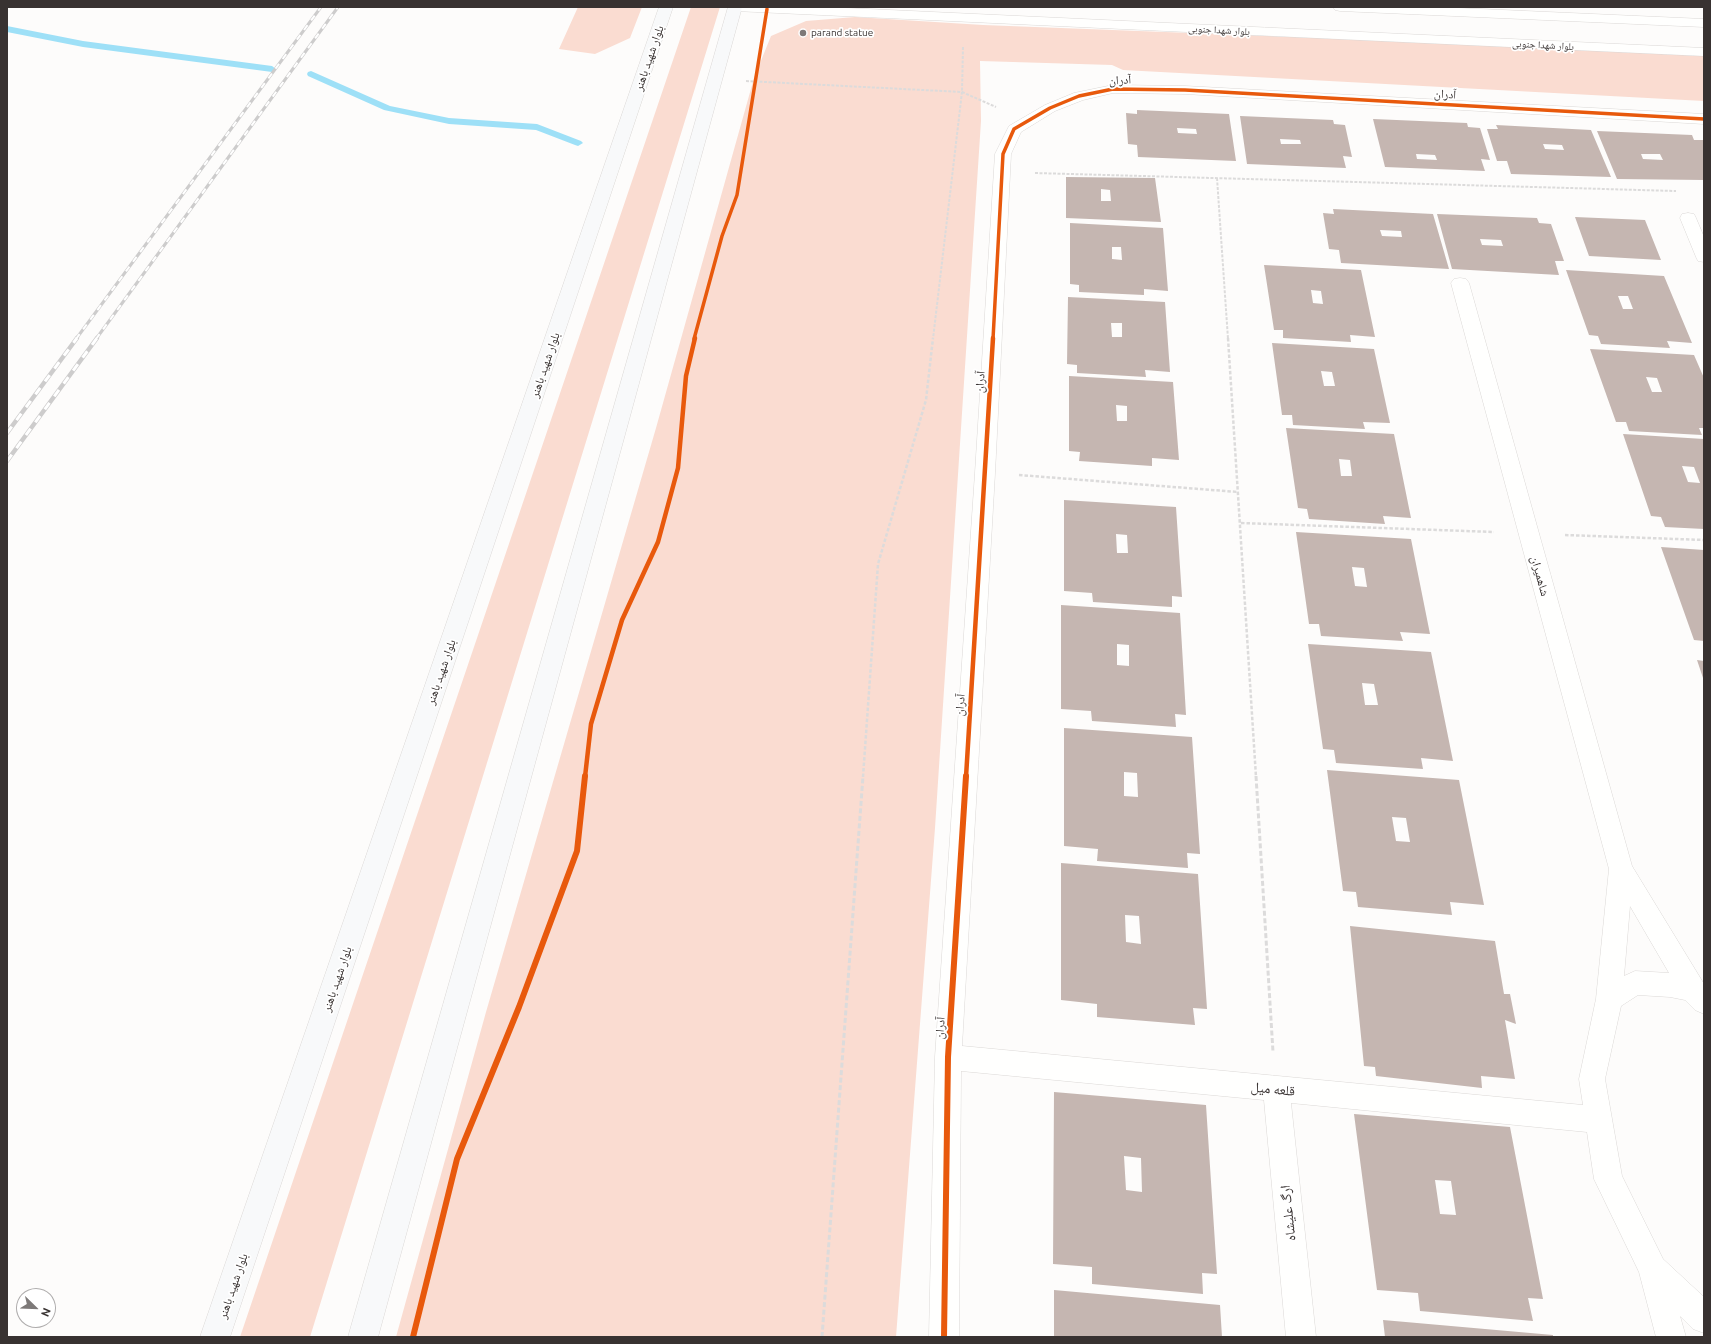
<!DOCTYPE html>
<meta charset="utf-8">
<style>
body{margin:0}
#map{position:relative;width:1711px;height:1344px;overflow:hidden;background:#fdfcfb;font-family:Ubuntu,sans-serif}
canvas{display:block}
.frame{position:absolute;inset:0;border:8px solid #383231;pointer-events:none}
.north{position:absolute;left:16px;top:1288px;width:40px;height:40px;box-sizing:border-box;background:#fff;border:1px solid #afadad;border-radius:50%;rotate:113deg;font-size:11px;font-weight:700;line-height:16px;text-align:center;color:#383231}
.north::after{content:'';display:block;margin:auto;width:14px;height:18px;background:#7d7978;clip-path:polygon(50% 0,100% 100%,50% 72%,0 100%)}
</style>
<div id="map">
<canvas width="1711" height="1344"></canvas>
<div class="frame"></div>
<div class="north">N</div>
</div>
<script>
const g = document.querySelector('canvas').getContext('2d');
g.lineJoin = 'round';
function paint(path, color) {
  g.fillStyle = color;
  g.fill(path, 'evenodd');
}
function shape(rows) {
  const path = new Path2D();
  for (const r of rows) {
    path.moveTo(r[0], r[1]);
    for (let i = 2; i < r.length; i += 2) path.lineTo(r[i], r[i + 1]);
  }
  return path;
}
function strokePath(path, color, width, dash) {
  g.strokeStyle = color;
  g.lineWidth = width;
  g.lineCap = dash ? 'butt' : 'round';
  g.setLineDash(dash || []);
  g.stroke(path);
}
function drawText(font, color, halo, rows, align = 'center') {
  g.font = font + ' Ubuntu,"Noto Naskh Arabic",sans-serif';
  g.lineWidth = 3.5;
  g.setLineDash([]);
  g.textBaseline = 'middle';
  g.strokeStyle = halo;
  g.fillStyle = color;
  for (const [text, x, y, turn = 0] of rows) {
    g.save();
    g.translate(x, y);
    g.rotate((+turn || 0) * Math.PI / 180);
    g.textAlign = isNaN(turn) ? turn : align;
    if (halo) g.strokeText(text, 0, 0);
    g.fillText(text, 0, 0);
    g.restore();
  }
}
paint(shape([
 [578,7,642,7,630,38,595,54,559,49],
 [691,7,720,7,310,1337,240,1337],
 [855,17,983,25,1372,40,1704,56,1704,101,1123,70,1112,65,980,61,981,121,935,828,896,1337,396,1337,486,1012,656,428,754,78,771,36,806,21]
]), '#fadcd1');
paint(shape([
 [7,26,83,41,272,66,276,69,272,72,83,47,7,32,7,26],
 [311,71,390,106,449,118,537,124,581,141,583,143,578,146,575,145,536,130,449,124,384,110,308,76,307,74,308,72,311,71]
]), '#9ee0f7');
paint(shape([
 [1137,110,1229,114,1236,161,1138,157,1137,145,1128,144,1126,113,1137,114],
 [1177,128,1196,129,1197,134,1178,133],
 [1240,116,1333,120,1334,124,1345,125,1352,157,1343,156,1346,168,1247,164],
 [1280,139,1300,140,1301,144,1281,144],
 [1373,119,1467,123,1468,127,1480,128,1490,160,1481,159,1485,171,1385,167],
 [1416,154,1435,155,1437,160,1417,159],
 [1496,125,1591,130,1611,177,1511,174,1507,161,1497,161,1487,129,1498,129],
 [1543,144,1562,145,1564,150,1545,149],
 [1597,131,1692,135,1694,140,1704,140,1704,180,1617,179],
 [1641,154,1660,154,1663,160,1643,159],
 [1066,177,1155,178,1161,222,1066,218],
 [1101,189,1110,190,1111,201,1101,201],
 [1333,209,1433,214,1449,269,1341,263,1339,250,1329,249,1323,213,1334,214],
 [1380,230,1401,231,1402,237,1382,236],
 [1437,214,1537,218,1539,223,1551,224,1564,261,1555,261,1559,275,1452,269],
 [1480,239,1501,240,1503,246,1482,245],
 [1575,217,1645,220,1661,260,1589,256],
 [1070,223,1163,228,1168,291,1144,289,1144,295,1079,292,1079,285,1070,284],
 [1112,247,1121,247,1122,260,1112,259],
 [1264,265,1361,270,1375,337,1350,335,1351,342,1283,338,1283,330,1274,330],
 [1311,290,1321,291,1323,304,1313,303],
 [1566,270,1664,276,1692,343,1667,341,1670,348,1601,344,1598,336,1589,335],
 [1618,296,1628,296,1633,309,1623,309],
 [1068,297,1165,302,1170,372,1145,370,1146,377,1077,373,1077,365,1067,364],
 [1111,323,1122,323,1122,337,1112,337],
 [1272,343,1374,349,1390,423,1363,422,1365,429,1293,425,1292,415,1282,415],
 [1321,371,1332,372,1335,386,1324,386],
 [1590,349,1694,355,1704,378,1704,428,1699,428,1702,435,1629,431,1626,422,1616,422],
 [1646,377,1657,378,1662,392,1652,392],
 [1069,376,1173,382,1179,460,1152,458,1152,466,1079,461,1080,452,1069,451],
 [1116,405,1127,406,1127,421,1117,421],
 [1286,428,1394,434,1411,518,1383,516,1385,524,1309,519,1307,509,1298,508],
 [1339,459,1350,460,1352,476,1341,476],
 [1623,434,1704,439,1704,529,1665,527,1661,517,1651,516],
 [1682,466,1694,467,1700,483,1688,482],
 [1064,500,1176,507,1182,597,1172,596,1172,607,1093,602,1092,593,1064,591],
 [1116,534,1127,535,1128,553,1117,553],
 [1296,532,1411,539,1430,634,1400,632,1403,641,1321,636,1319,624,1309,624],
 [1352,567,1364,568,1367,587,1355,586],
 [1661,547,1704,550,1704,641,1694,640],
 [1061,605,1180,613,1186,715,1175,714,1176,727,1092,721,1091,711,1061,709],
 [1117,644,1129,645,1129,666,1117,665],
 [1308,644,1431,652,1453,761,1421,758,1423,769,1336,763,1334,750,1323,749],
 [1362,683,1374,684,1378,705,1365,705],
 [1697,660,1704,661,1704,681],
 [1064,728,1192,737,1200,854,1187,853,1188,868,1097,861,1098,849,1064,846],
 [1124,772,1137,773,1138,797,1124,796],
 [1327,770,1459,780,1484,905,1450,902,1452,915,1358,907,1356,892,1343,891],
 [1392,817,1406,818,1410,842,1396,841],
 [1061,863,1198,874,1207,1009,1193,1008,1195,1025,1097,1017,1097,1004,1061,1000],
 [1125,915,1139,916,1141,944,1126,942],
 [1350,926,1495,941,1504,994,1510,994,1516,1024,1505,1020,1515,1079,1481,1076,1482,1088,1376,1076,1375,1067,1364,1066],
 [1054,1092,1206,1105,1217,1274,1202,1273,1203,1294,1092,1284,1092,1267,1053,1264],
 [1124,1156,1141,1158,1142,1192,1126,1190],
 [1354,1114,1510,1127,1543,1299,1528,1298,1533,1321,1420,1311,1418,1293,1377,1290],
 [1435,1180,1451,1181,1456,1215,1440,1214],
 [1054,1290,1220,1305,1222,1337,1054,1337],
 [1383,1320,1553,1335,1553,1337,1385,1337]
]), '#c5b6b1');
const minor = shape([
 [1113,85,1185,86,1704,114,1704,124,1185,94,1113,93,1083,100,1055,111,1021,132,1011,154,995,473,962,1046,1583,1105,1579,1079,1596,999,1609,869,1451,283,1454,279,1460,278,1466,279,1469,283,1632,866,1704,984,1704,1014,1695,1010,1685,1000,1670,997,1638,995,1621,1006,1605,1079,1622,1176,1663,1259,1704,1297,1704,1333,1693,1329,1680,1316,1686,1337,1656,1337,1639,1272,1594,1179,1587,1132,1291,1103,1316,1337,1286,1337,1264,1100,961,1071,959,1337,929,1337,935,1057,975,473,995,154,1009,126,1045,105,1074,93,1113,85],
 [1630,906,1669,973,1635,971,1624,976,1630,906],
 [1688,213,1694,214,1696,218,1704,237,1704,262,1698,261,1696,257,1680,218,1682,214,1688,213]
]);
const tertiary = shape([
 [728,7,825,7,1704,48,1704,56,735,11,730,10,728,7],
 [1333,7,1436,7,1704,19,1704,27,1340,11,1335,10,1333,7]
]);
const secondary = shape([
 [659,7,673,7,230,1337,200,1337,659,7],
 [728,7,742,7,378,1337,348,1337,728,7]
]);
strokePath(minor, '#dbd8d6', 1);
strokePath(tertiary, '#dbd8d6', 1);
strokePath(secondary, '#dbd8d6', 1);
strokePath(shape([
 [963,47,962,92,996,107],
 [746,81,962,92,933,339],
 [1035,173,1676,191],
 [1217,178,1228,339]
]), '#dcdbdb', 2, [3, 1.5]);
strokePath(shape([
 [1228,338,1256,777],
 [1019,475,1238,492],
 [1241,523,1494,532],
 [1565,535,1704,540],
 [863,777,878,564,926,400,933,338]
]), '#dcdbdb', 2.5, [3.5, 2]);
strokePath(shape([
 [1256,776,1273,1052],
 [822,1337,863,776]
]), '#dcdbdb', 3, [5, 2.5]);
paint(minor, '#fffffe');
paint(tertiary, '#fffffe');
paint(secondary, '#f8f9fa');
const railFar1 = shape([
 [76,339,321,7],
 [96,339,338,7]
]);
const rail = shape([
 [7,433,77,338],
 [7,461,97,338]
]);
strokePath(railFar1, '#cdcccc', 3);
strokePath(rail, '#cdcccc', 4.5);
strokePath(railFar1, '#fff', 2, [6]);
strokePath(rail, '#fff', 3, [8]);
strokePath(shape([
 [694,339,722,236,737,195,767,9],
 [993,339,1003,154,1014,129,1050,108,1079,96,1113,89,1185,90,1704,119]
]), '#e8590c', 3.5);
strokePath(shape([
 [585,777,591,724,622,620,658,542,678,468,686,376,695,338],
 [966,777,993,338]
]), '#e8590c', 4.5);
strokePath(shape([
 [413,1337,457,1159,519,1007,577,851,585,776],
 [944,1337,948,1057,966,776]
]), '#e8590c', 6);
for (const [x, y, r, color] of [
 [803,33,4,"#7d7978"]
]) {
  const dot = new Path2D();
  dot.arc(x, y, r, 0, 2 * Math.PI);
  g.fillStyle = color;
  g.fill(dot);
  strokePath(dot, '#fff', 1.5);
}
drawText('10px', '#383231', '#fff', [
 ["بلوار شهدا جنوبی",1219,30,3],
 ["بلوار شهدا جنوبی",1543,45,3]
]);
drawText('10px', '#383231', '#fff', [
 ["parand statue",811,33]
], 'left');
drawText('12px', '#383231', '#fff', [
 ["بلوار شهید باهنر",649,58,-71],
 ["آدران",1120,80,-3],
 ["آدران",1445,94,3],
 ["بلوار شهید باهنر",545,365,-71],
 ["آدران",980,382,-87],
 ["شاهمیران",1540,576,75],
 ["بلوار شهید باهنر",441,672,-71],
 ["آدران",960,705,-86],
 ["بلوار شهید باهنر",337,979,-71],
 ["آدران",940,1028,-86],
 ["بلوار شهید باهنر",233,1286,-71]
]);
drawText('14px', '#383231', '#fff', [
 ["قلعه میل",1273,1089,6],
 ["ارگ علیشاه",1288,1213,-96]
]);
</script>
